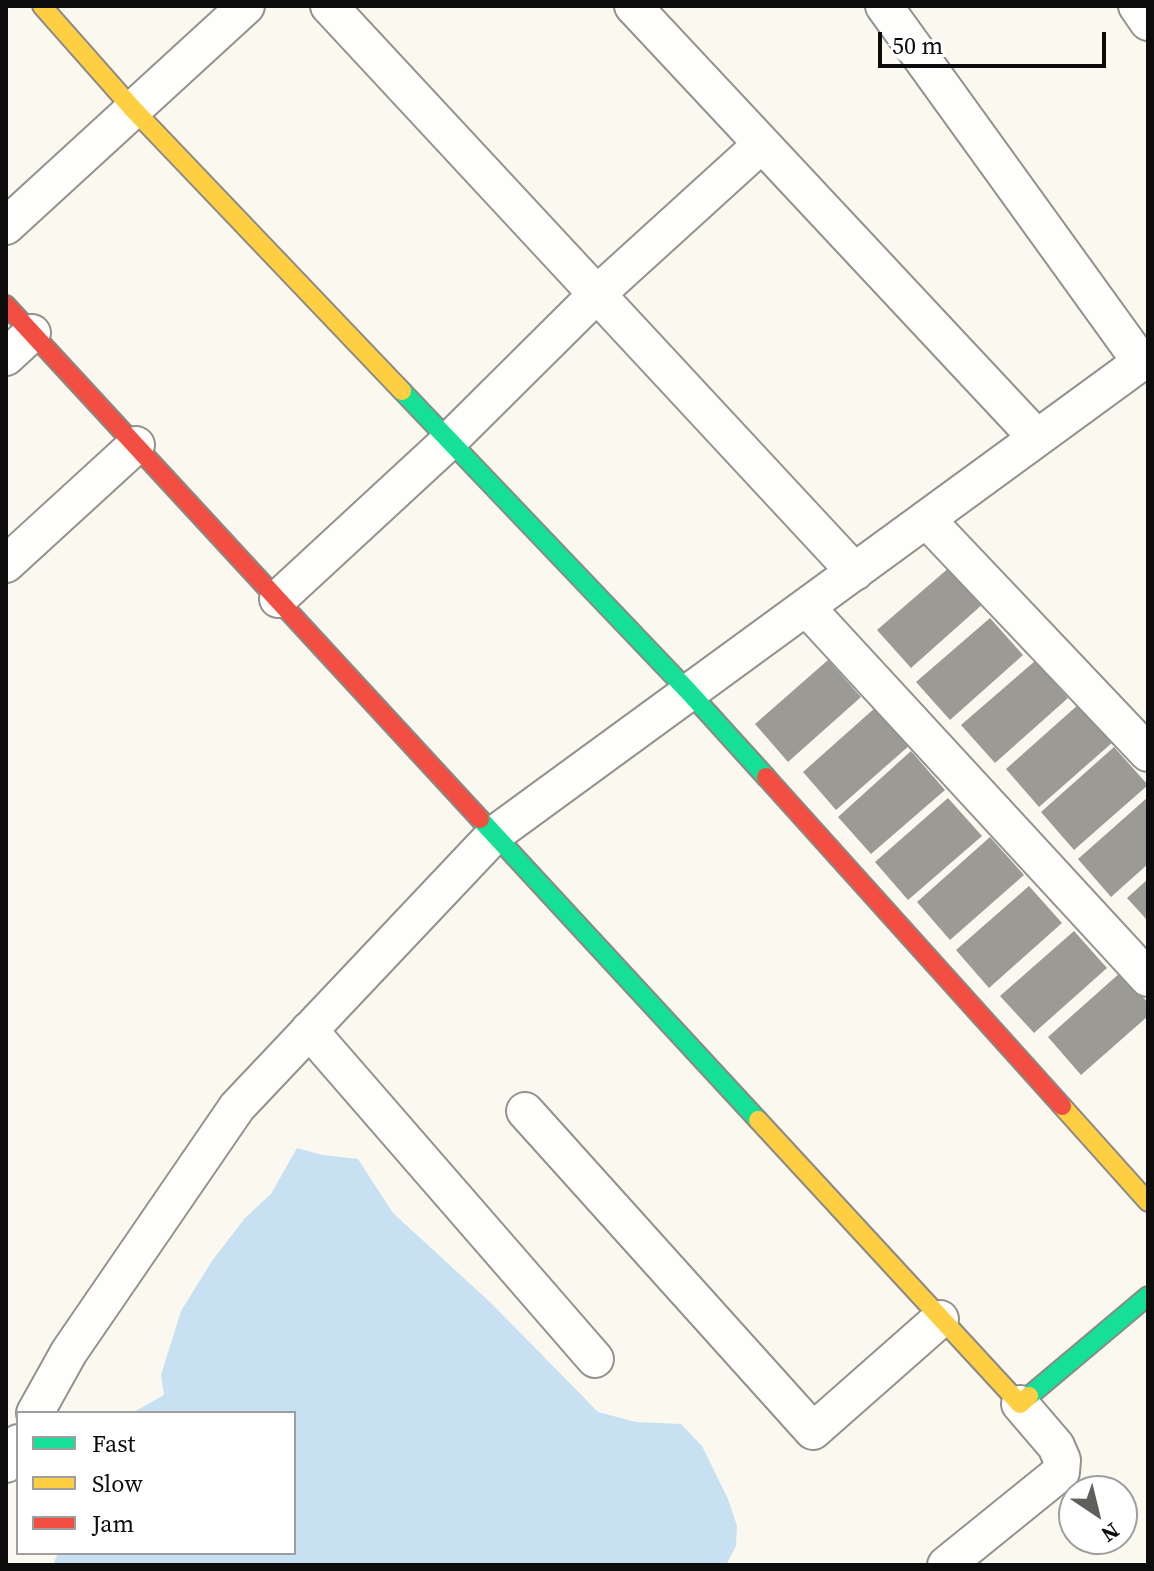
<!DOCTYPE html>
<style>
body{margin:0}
#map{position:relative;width:1154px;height:1571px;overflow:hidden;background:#faf8ef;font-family:"Source Serif 4",serif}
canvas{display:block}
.frame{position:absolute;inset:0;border:8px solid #0c0c0c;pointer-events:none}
.legend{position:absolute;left:16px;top:1411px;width:280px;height:144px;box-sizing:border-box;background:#fff;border:2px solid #9e9e9e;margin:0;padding:10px 14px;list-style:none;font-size:24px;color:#0c0c0c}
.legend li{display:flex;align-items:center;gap:16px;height:40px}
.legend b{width:40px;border:2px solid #9e9e9e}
.north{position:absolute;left:1058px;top:1475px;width:80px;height:80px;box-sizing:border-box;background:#fff;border:2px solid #9e9e9e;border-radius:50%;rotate:145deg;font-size:22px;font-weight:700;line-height:32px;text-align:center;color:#0c0c0c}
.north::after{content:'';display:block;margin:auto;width:28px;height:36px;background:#5f5f5b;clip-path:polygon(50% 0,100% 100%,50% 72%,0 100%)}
.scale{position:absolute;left:878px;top:32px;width:228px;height:36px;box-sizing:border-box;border:4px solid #0c0c0c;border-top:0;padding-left:10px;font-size:24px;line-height:28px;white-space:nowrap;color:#0c0c0c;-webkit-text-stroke:6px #fff;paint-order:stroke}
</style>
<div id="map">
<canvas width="1154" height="1571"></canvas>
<div class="frame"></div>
<ul class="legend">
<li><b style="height:10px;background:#16e098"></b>Fast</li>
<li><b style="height:10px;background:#ffcf43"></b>Slow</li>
<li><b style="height:10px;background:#f24e42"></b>Jam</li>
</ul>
<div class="north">N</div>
<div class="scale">50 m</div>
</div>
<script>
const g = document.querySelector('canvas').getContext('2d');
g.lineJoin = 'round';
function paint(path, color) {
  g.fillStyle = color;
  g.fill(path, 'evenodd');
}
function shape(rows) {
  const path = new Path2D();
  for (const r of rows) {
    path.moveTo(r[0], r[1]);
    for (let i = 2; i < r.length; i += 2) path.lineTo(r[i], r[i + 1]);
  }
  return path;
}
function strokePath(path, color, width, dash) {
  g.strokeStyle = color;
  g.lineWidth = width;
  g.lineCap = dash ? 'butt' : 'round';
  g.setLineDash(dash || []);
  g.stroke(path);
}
paint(shape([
 [297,1148,322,1155,358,1159,393,1213,491,1303,598,1412,636,1422,681,1424,702,1446,728,1499,737,1526,736,1546,726,1565,53,1565,58,1553,294,1553,294,1413,132,1413,164,1395,161,1375,181,1311,212,1261,245,1218,271,1194]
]), '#c7e0f2');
paint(shape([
 [951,566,984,603,911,668,877,630],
 [990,618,1023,655,950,720,916,682],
 [828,660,861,697,788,762,755,724],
 [1035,661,1068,698,995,763,961,725],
 [1079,704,1113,742,1039,807,1006,769],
 [876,707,910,745,836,810,803,772],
 [1114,747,1148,785,1074,850,1041,812],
 [911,751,945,790,871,854,838,817],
 [1148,797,1148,864,1111,897,1078,859],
 [948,798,982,836,908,900,875,862],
 [990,837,1024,875,950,940,917,902],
 [1148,879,1148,921,1127,898],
 [1029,886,1062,923,989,988,956,950],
 [1074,931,1107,968,1034,1033,1000,996],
 [1121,972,1148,1003,1148,1016,1081,1075,1048,1037]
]), '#9c9a95');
const street = shape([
 [329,6,855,572],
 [633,6,1037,438],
 [884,6,1141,362],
 [1137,6,1148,22],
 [6,226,246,6],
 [6,357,32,333],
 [926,519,1148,753],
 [6,564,136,445],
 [278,599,449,441,597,294,762,144],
 [806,607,1148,978],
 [309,1030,595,1359],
 [525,1111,813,1431,940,1319],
 [35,1413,69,1352,237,1107,495,834,1148,357],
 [6,1464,18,1443],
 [946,1565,1061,1472,1062,1460,1056,1446,1020,1404]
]);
const fast = shape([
 [402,391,689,692,766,777],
 [480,819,758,1120],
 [1029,1396,1148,1296]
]);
const slow = shape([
 [42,6,133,109,402,391],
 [1062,1106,1148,1202],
 [758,1120,1020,1404,1029,1396]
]);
const jam = shape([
 [6,305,480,819],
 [766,777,1062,1106]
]);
strokePath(street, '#93928e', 40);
strokePath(fast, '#8a8985', 22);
strokePath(slow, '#8a8985', 22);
strokePath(jam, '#8a8985', 22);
strokePath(street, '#fefefd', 36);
strokePath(fast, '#16e098', 18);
strokePath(slow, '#ffcf43', 18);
strokePath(jam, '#f24e42', 18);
</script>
